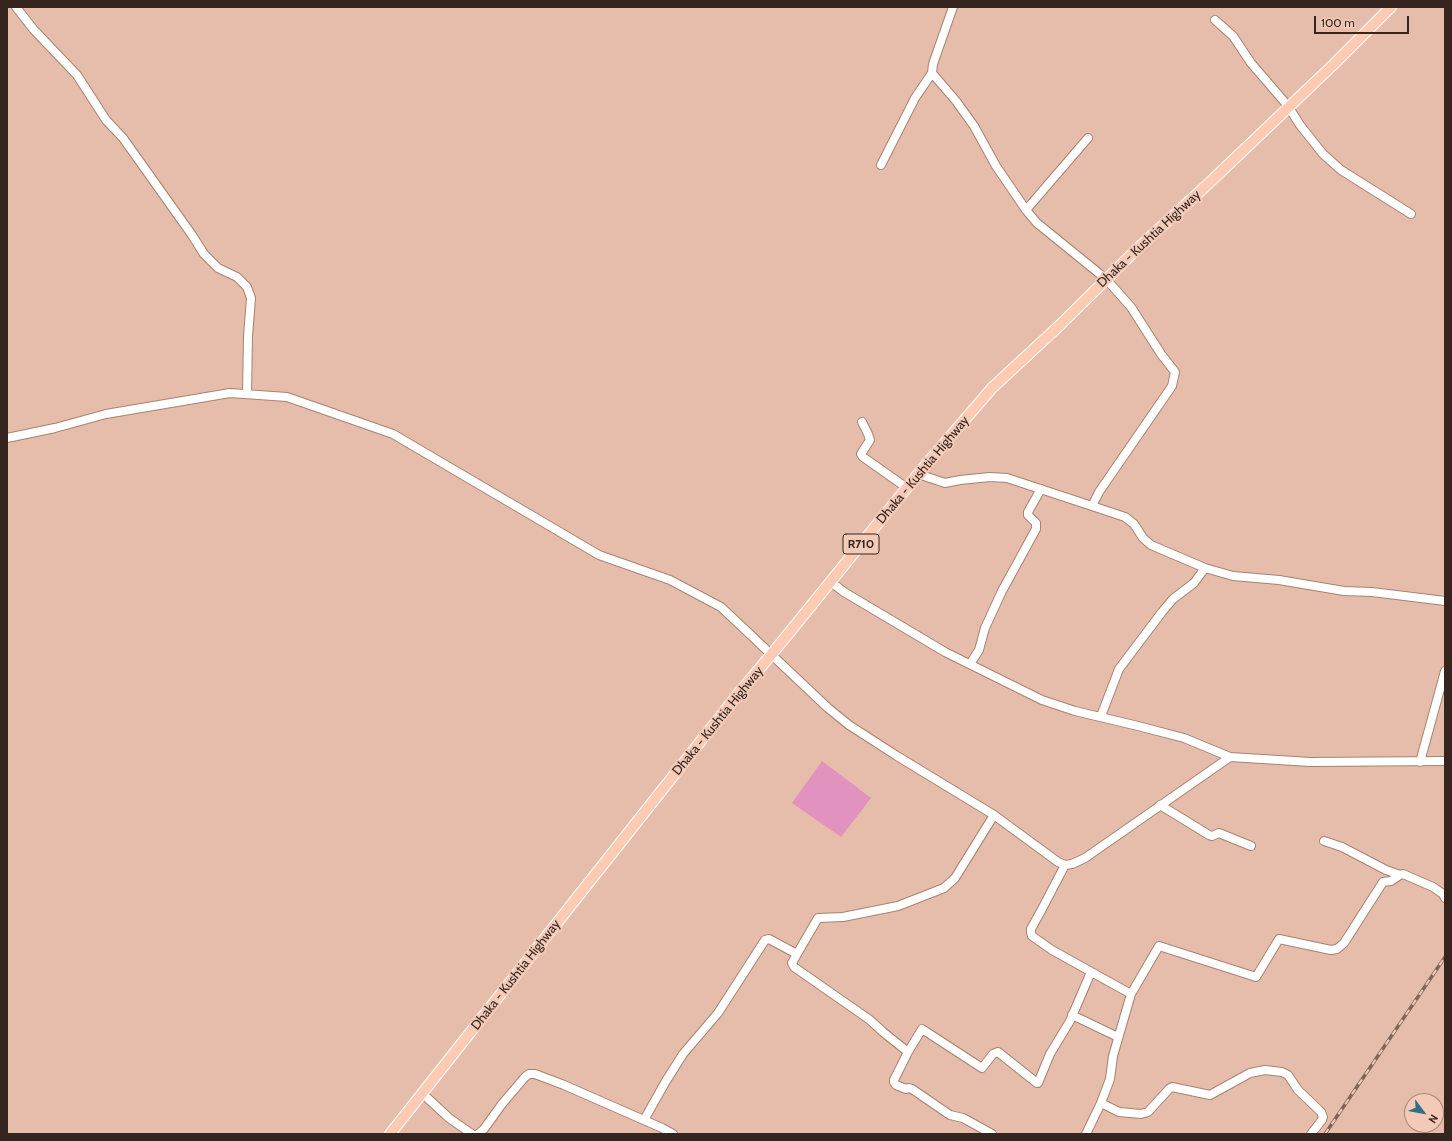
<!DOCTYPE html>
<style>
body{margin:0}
#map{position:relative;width:1452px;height:1141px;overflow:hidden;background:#e6bdaa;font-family:Cabin,sans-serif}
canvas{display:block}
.frame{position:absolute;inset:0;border:8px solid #35251e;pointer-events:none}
.north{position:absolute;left:1404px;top:1093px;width:40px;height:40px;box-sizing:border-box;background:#f3cab7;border:1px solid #a7887a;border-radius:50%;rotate:122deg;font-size:11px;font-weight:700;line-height:16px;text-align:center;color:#35251e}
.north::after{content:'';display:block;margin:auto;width:14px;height:18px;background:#326f86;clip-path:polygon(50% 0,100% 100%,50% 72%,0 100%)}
.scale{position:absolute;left:1314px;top:16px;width:95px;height:18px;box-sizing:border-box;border:2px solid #35251e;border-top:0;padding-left:5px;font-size:12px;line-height:14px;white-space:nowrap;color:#35251e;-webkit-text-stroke:3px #f3cab7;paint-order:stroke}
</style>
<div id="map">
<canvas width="1452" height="1141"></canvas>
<div class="frame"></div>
<div class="north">N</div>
<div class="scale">100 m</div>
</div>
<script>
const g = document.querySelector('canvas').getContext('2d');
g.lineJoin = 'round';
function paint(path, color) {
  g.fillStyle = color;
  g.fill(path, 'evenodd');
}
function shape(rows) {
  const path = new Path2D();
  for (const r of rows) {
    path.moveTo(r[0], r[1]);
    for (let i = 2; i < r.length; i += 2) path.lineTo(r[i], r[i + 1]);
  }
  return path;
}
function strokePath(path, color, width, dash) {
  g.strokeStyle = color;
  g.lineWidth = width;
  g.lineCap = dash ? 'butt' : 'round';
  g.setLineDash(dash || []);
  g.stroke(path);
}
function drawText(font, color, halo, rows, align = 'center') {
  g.font = font + ' Cabin,sans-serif';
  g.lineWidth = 4;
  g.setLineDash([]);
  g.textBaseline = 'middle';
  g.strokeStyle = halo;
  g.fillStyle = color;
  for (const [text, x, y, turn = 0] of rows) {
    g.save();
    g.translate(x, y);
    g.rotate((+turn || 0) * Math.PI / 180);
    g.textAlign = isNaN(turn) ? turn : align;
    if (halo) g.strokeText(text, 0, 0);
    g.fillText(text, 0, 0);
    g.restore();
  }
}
paint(shape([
 [822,761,871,798,841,837,792,803]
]), '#e192be');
const minor = shape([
 [16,7,34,30,77,75,106,120,123,138,192,235,204,254,218,268,237,277,247,287,251,298,248,336,247,394],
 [1215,20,1233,36,1251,63,1288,106,1300,125,1323,154,1341,170,1411,214],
 [881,165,915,98,932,73,933,64,953,7],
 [1026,210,1088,138],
 [862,422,868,434,870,440,861,454,863,457,907,488],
 [7,438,55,428,106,414,230,393,287,397,393,434,599,555,670,580,721,607,828,708,849,725,897,756,994,815,1058,862,1065,865,1072,864,1085,858,1230,757,1310,762,1445,761],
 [918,474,945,483,960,480,990,477,1007,478,1092,506,1099,492,1172,386,1175,372,1161,354,1131,307,1106,279,1037,223,1026,210,996,166,974,126,956,101,932,73],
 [1092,506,1125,517,1134,524,1143,538,1151,545,1205,568,1233,576,1279,580,1344,591,1372,592,1445,601],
 [831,582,844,592,945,652,1042,700,1075,711,1138,726,1184,738,1230,757],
 [970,664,979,650,985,628,1002,591,1036,529,1036,523,1028,515,1028,512,1041,489],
 [1101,716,1119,669,1162,612,1173,599,1194,583,1205,568],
 [1420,762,1445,671],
 [1160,805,1209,835,1212,836,1219,833,1251,846],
 [1324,841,1342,847,1386,870,1400,875],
 [1065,865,1042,909,1031,929,1031,933,1032,936,1052,950,1131,994],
 [797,954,792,963,794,967,870,1020,883,1032,908,1052,894,1080,894,1082,896,1085,906,1089,909,1088,912,1089,950,1115,963,1118,992,1134],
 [1072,1015,1118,1037],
 [908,1052,922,1029,982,1068,993,1054,998,1052,1037,1083,1038,1083,1050,1054,1070,1021,1091,972],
 [422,1093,449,1118,472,1134],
 [1101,1103,1119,1112,1141,1114,1148,1112,1169,1089,1172,1087,1210,1095,1250,1073,1265,1070,1282,1072,1288,1075,1298,1090,1321,1112,1323,1117,1322,1120,1311,1134],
 [644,1120,666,1081,683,1054,718,1013,765,940,769,939,797,954,818,918,843,917,898,906,944,888,955,878,994,815],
 [478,1134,484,1129,502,1104,525,1077,529,1074,535,1074,564,1085,662,1128,673,1134],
 [1086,1134,1101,1103,1110,1079,1113,1056,1131,994,1159,946,1256,977,1279,939,1331,950,1337,949,1344,943,1383,882,1391,881,1400,875,1403,874,1433,887,1443,894,1445,898]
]);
const major = shape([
 [390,1134,738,694,771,655,918,474,992,388,1060,325,1136,250,1208,184,1334,64,1391,7]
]);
strokePath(minor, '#a88270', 10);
strokePath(major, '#fff', 12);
strokePath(minor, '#fff', 8);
strokePath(major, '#fdcbb4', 10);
const rail = shape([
 [1325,1134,1445,957]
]);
strokePath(rail, '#806559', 3.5);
strokePath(rail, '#f3cab7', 2, [6]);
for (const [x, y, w] of [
 [861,544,36]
]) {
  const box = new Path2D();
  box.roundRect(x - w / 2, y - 10, w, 20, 3);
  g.fillStyle = '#f3cab7';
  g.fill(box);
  strokePath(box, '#35251e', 1);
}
drawText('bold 12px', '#35251e', null, [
 ["R710",861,544]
]);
drawText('13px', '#35251e', '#f3cab7', [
 ["Dhaka - Kushtia Highway",1149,239,-43],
 ["Dhaka - Kushtia Highway",923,470,-50],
 ["Dhaka - Kushtia Highway",718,721,-51],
 ["Dhaka - Kushtia Highway",516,975,-52]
]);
</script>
